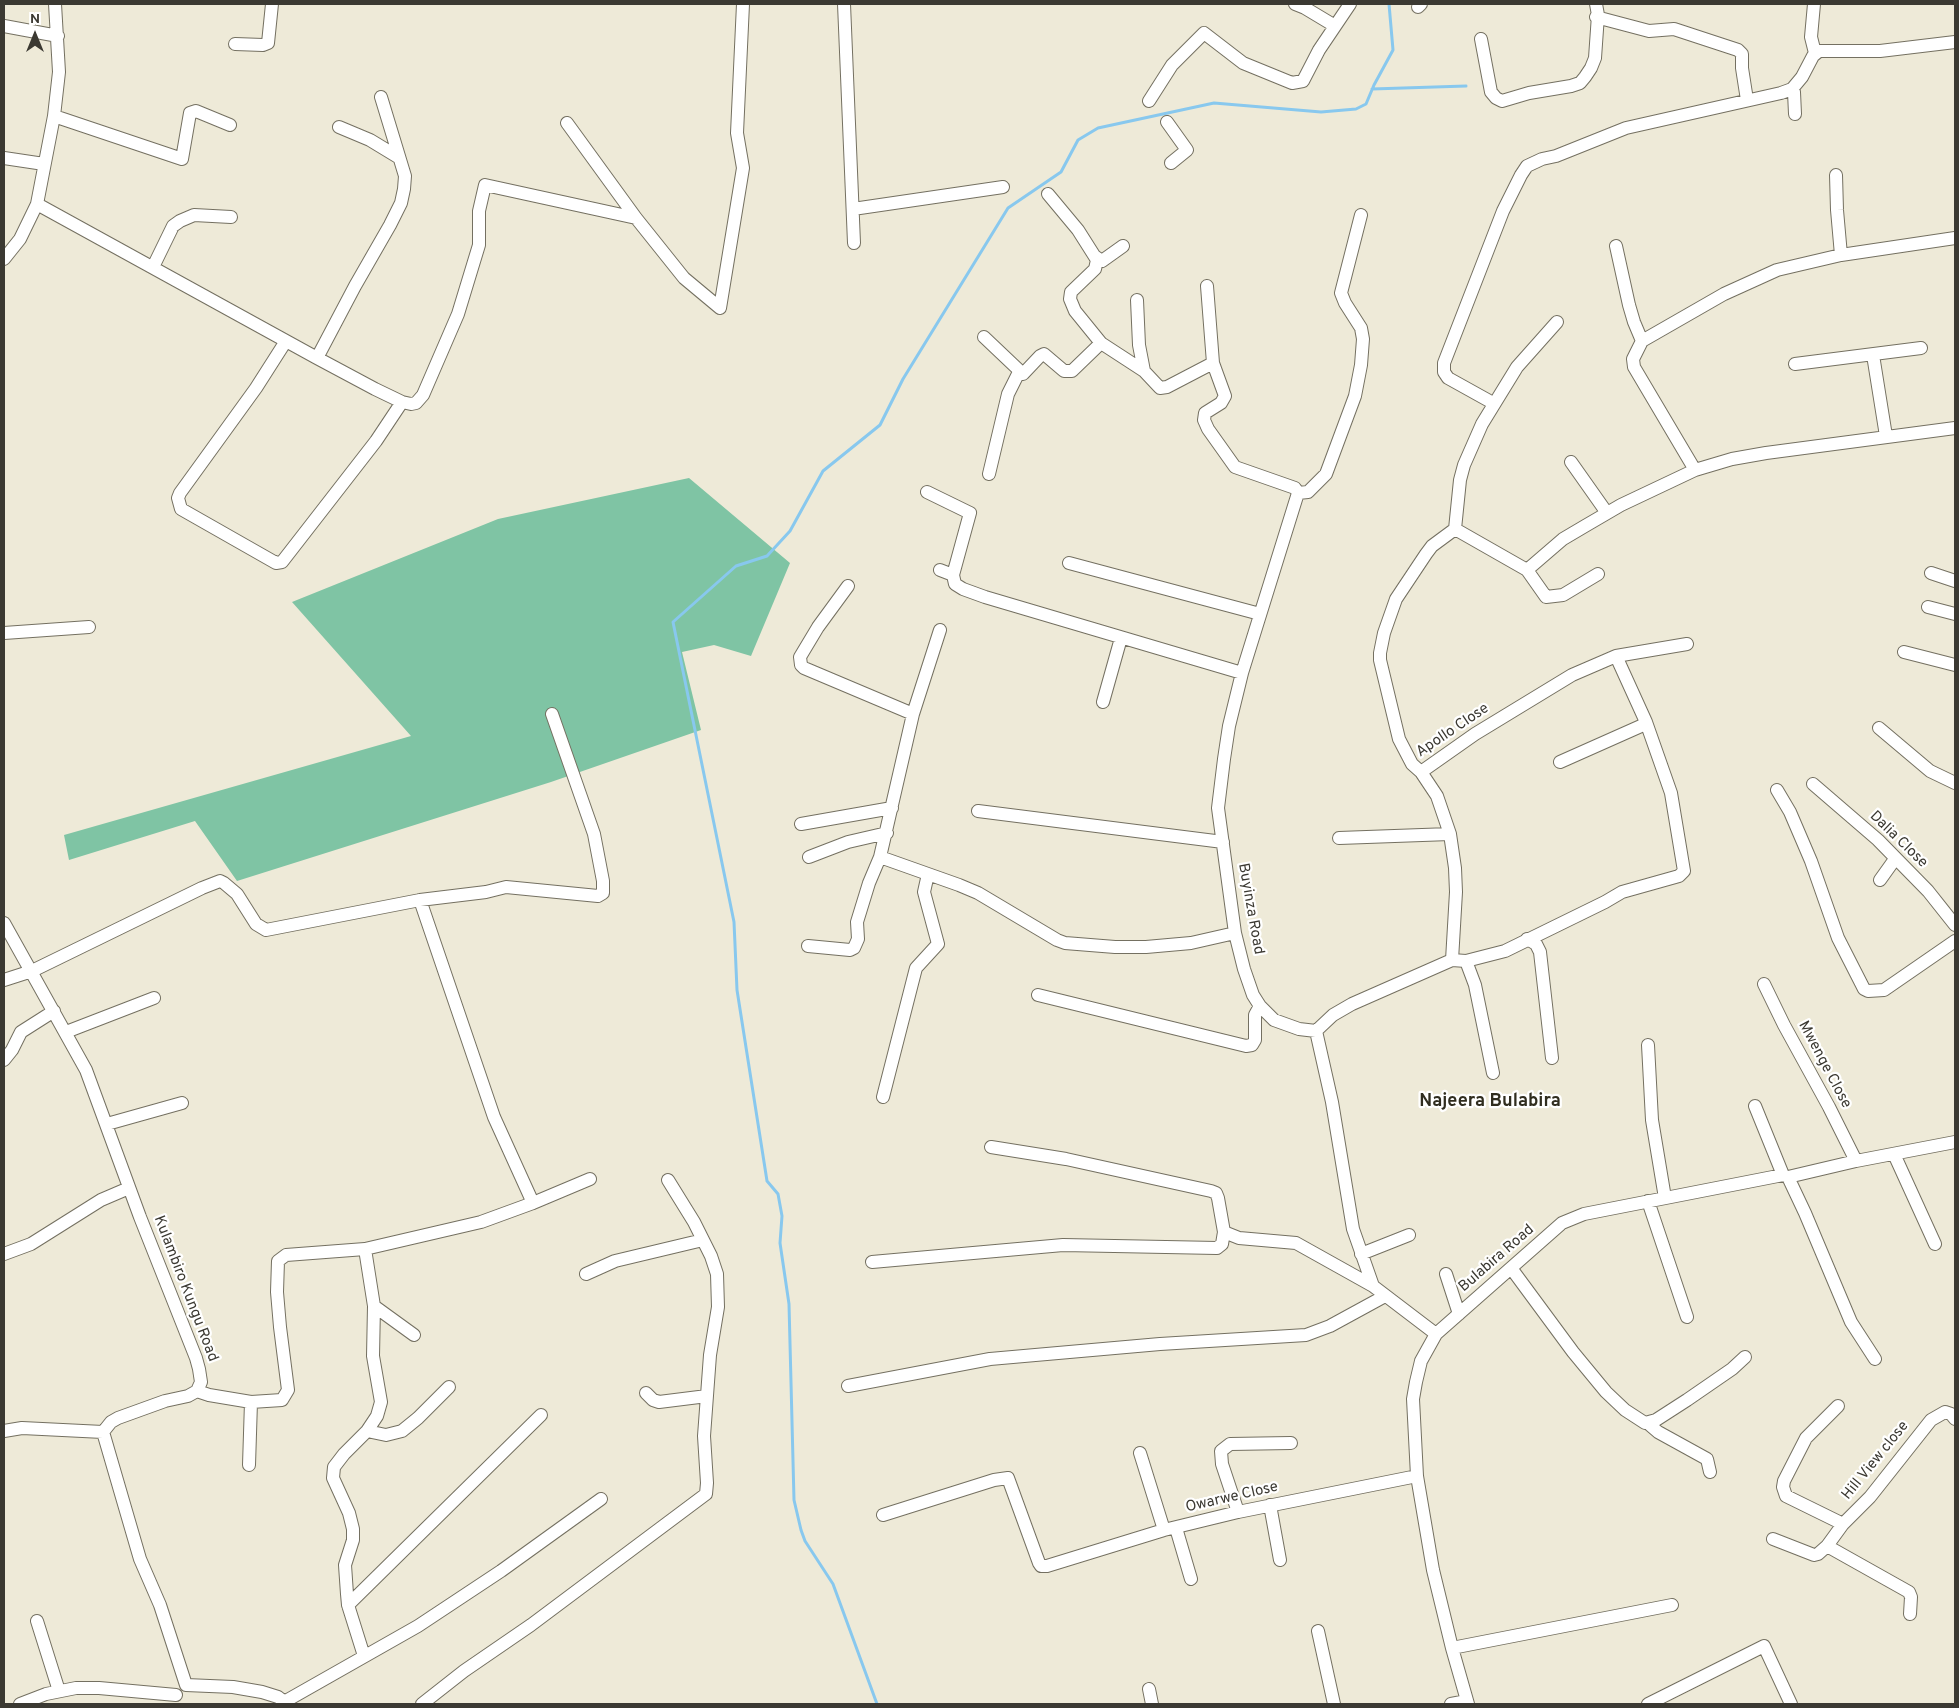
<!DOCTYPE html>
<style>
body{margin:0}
#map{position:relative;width:1959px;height:1708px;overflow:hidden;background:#eeead8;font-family:Overpass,sans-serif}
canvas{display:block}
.frame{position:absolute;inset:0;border:5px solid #3b3932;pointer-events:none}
.north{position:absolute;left:10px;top:10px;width:50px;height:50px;-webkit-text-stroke:4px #fff;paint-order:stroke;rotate:0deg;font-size:14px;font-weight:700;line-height:20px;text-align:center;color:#3b3932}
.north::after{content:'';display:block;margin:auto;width:18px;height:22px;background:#3b3932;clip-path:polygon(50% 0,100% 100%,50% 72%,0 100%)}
</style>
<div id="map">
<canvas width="1959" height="1708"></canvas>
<div class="frame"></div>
<div class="north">N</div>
</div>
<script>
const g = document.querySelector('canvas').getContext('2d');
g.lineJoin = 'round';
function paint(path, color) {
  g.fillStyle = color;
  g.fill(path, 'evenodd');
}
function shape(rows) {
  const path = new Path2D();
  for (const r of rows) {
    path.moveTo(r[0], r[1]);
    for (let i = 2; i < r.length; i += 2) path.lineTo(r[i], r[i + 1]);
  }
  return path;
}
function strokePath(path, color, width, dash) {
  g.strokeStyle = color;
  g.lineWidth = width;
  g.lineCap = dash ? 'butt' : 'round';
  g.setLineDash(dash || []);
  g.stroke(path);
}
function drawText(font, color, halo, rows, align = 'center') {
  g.font = font + ' Overpass,sans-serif';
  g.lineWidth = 4.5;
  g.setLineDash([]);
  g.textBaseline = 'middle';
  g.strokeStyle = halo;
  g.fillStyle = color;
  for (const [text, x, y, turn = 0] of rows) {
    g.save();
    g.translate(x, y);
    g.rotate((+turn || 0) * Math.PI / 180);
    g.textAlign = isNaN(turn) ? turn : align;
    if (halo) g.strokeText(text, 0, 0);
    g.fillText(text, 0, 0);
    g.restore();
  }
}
paint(shape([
 [689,478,790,563,751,656,714,645,682,652,701,730,551,782,237,881,195,821,69,860,64,835,411,736,292,602,498,519]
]), '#7fc4a4');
strokePath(shape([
 [1372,89,1466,86],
 [877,1704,833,1584,805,1541,801,1530,794,1500,789,1304,780,1243,782,1216,778,1194,767,1181,737,990,734,922,673,622,736,566,767,556,790,531,823,471,880,425,903,379,1008,208,1061,172,1078,140,1098,128,1214,103,1321,112,1356,109,1366,104,1374,85,1393,50,1389,4]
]), '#88c8ee', 3);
const minor = shape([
 [844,4,854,243],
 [1295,4,1305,8,1335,26],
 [1814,4,1811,37,1815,53],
 [1418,7,1421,4],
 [1596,17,1649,31,1674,29,1738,50,1742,54,1742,68,1747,100],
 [4,26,58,36],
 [1481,39,1491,92,1496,98,1502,101,1529,93,1571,86,1580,83,1585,77,1591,68,1595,58,1598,15,1596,4],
 [235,44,263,45,268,43,272,4],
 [1792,89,1794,92,1795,114],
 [1149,101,1172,65,1204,33,1243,63,1292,83,1303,81,1319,50,1350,4],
 [54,116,182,159,190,113,196,111,230,125],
 [1167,122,1187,150,1171,163],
 [567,123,636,218,684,278,720,308],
 [339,127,370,140,398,157],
 [4,158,44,164],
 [1836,175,1837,210,1841,255],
 [1048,194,1078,230,1097,260,1095,269,1071,292,1070,299,1075,311,1101,343,1144,371,1160,388,1167,387,1213,363],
 [37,204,317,358,375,389,402,402,411,404,416,403,423,395,458,314,479,245,479,211,485,185,636,218],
 [853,209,1003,187],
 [1616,246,1629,305,1634,322,1642,341],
 [1096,257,1102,261,1123,246],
 [4,259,20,239,37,204,54,116,59,72,55,4],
 [153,267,173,226,180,221,194,215,231,217],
 [1207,286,1213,363,1225,396,1221,403,1205,413,1204,420,1208,429,1235,467,1295,488,1298,493,1242,673,1229,726,1224,759,1218,808,1235,933,1244,969,1253,995,1260,1006,1274,1020,1299,1029,1316,1031,1332,1102,1353,1229,1373,1286,1436,1334],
 [1137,300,1139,345,1144,371],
 [720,308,743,168,737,133,743,4],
 [984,337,1023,374,1040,356,1044,354,1064,371,1072,371,1101,343],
 [286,341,256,388,180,493,178,498,181,509,276,563,282,562,376,441,402,402],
 [1873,355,1886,436],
 [317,358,355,286,390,225,401,203,404,189,405,176,381,97],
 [1795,364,1921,348],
 [1493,403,1448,378,1444,372,1444,363,1503,211,1521,175,1527,166,1542,159,1556,156,1626,128,1781,93,1792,89,1802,77,1813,56,1819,51,1880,51,1955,42],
 [1571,462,1607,513],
 [1695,470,1634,367,1633,359,1642,341,1724,294,1777,270,1841,255,1955,238],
 [989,474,1008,394,1019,372],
 [927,492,970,513,953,575,955,584,963,589,985,597,1242,673],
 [1298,493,1308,492,1326,474,1355,396,1361,365,1363,339,1361,328,1345,303,1341,293,1361,215],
 [1455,529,1460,480,1464,465,1482,424,1517,367,1557,322],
 [1455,529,1527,570,1546,597,1563,595,1598,574],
 [1069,563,1260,614],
 [940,570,953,575],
 [1527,570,1563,539,1585,526,1621,505,1695,470,1732,459,1766,453,1955,428],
 [1931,573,1955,581],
 [848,586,818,627,800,657,801,665,804,668,913,714],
 [1928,607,1955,614],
 [940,630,913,714,880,857,959,885,978,893,1057,940,1065,943,1115,947,1146,947,1191,943,1235,933],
 [4,633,89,627],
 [1904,652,1955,665],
 [1103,702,1121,638],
 [1879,728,1930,771,1955,783],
 [1560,762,1641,726,1646,722,1616,656],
 [1421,772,1475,734,1572,675,1616,656,1687,644],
 [1813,784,1878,840,1928,891,1955,925],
 [1777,790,1790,812,1811,861,1838,938,1864,989,1868,991,1884,990,1955,941],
 [978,811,1223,842],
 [801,824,892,808],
 [1339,838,1450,834],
 [809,857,848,842,887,833],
 [1880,880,1895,859],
 [420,900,494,1117,533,1203],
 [4,923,86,1070,140,1217,196,1358,199,1369,201,1382,197,1391,188,1396,165,1401,118,1418,111,1422,103,1432,140,1559,160,1605,186,1685],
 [1527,939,1536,944,1540,952,1552,1058],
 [808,946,850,950,854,948,858,939,857,922,869,883,880,857],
 [1452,960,1466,961,1505,951,1605,902,1622,892,1679,876,1684,871,1671,793,1646,722],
 [1466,961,1475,985,1493,1073],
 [4,980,32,971,202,888,220,881,224,883,237,894,256,924,266,930,420,900,486,892,506,887,598,896,603,893,603,881,594,834,552,714],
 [1764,984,1784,1025,1829,1107,1856,1161],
 [1038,995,1246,1046,1252,1045,1255,1040,1255,1015,1260,1006],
 [1316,1031,1333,1015,1352,1004,1452,960,1456,892,1455,868,1450,834,1437,796,1421,772,1412,764,1399,739,1380,660,1380,653,1384,633,1396,599,1426,554,1432,546,1455,529],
 [66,1032,154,998],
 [1648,1045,1652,1120,1665,1198],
 [4,1060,12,1050,21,1032,54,1011],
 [883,1097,916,968,938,944,924,892,928,874],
 [1755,1106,1783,1175],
 [107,1124,182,1103],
 [991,1147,1066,1159,1211,1191,1216,1193,1218,1198,1224,1232,1239,1238,1296,1243,1373,1286],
 [1894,1154,1935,1244],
 [1788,1177,1805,1213,1851,1322,1875,1359],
 [1648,1201,1687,1317],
 [4,1254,31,1244,101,1200,129,1188],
 [1361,1254,1409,1235],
 [872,1262,1063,1245,1217,1248,1222,1244,1224,1232],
 [1511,1268,1573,1352,1606,1392,1625,1410,1645,1423,1656,1420,1687,1400,1732,1369,1745,1357],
 [586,1274,615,1261,703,1240],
 [1446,1274,1459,1314],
 [374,1306,414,1335],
 [848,1386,990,1359,1160,1344,1306,1335,1330,1326,1385,1296],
 [197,1391,209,1395,251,1402,249,1465],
 [646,1393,653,1400,659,1402,707,1396],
 [251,1402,282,1400,288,1390,280,1327,277,1292,278,1261,286,1255,365,1249],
 [1838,1406,1806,1438,1784,1481,1783,1487,1786,1496,1843,1524],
 [1649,1422,1651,1426,1658,1432,1707,1459,1710,1472],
 [4,1431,22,1428,103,1432],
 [367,1431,386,1435,402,1431,418,1418,449,1387],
 [1140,1453,1164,1530],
 [1270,1505,1280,1560],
 [1238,1512,1222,1464,1221,1451,1230,1444,1291,1443],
 [883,1515,994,1480,1008,1478,1039,1563,1041,1566,1047,1566,1164,1530,1238,1512,1417,1476],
 [1176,1528,1191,1579],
 [1773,1539,1814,1555,1818,1554,1827,1546,1909,1592,1911,1597,1910,1614],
 [1827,1546,1843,1524,1870,1497,1931,1420,1945,1412,1951,1414,1955,1419],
 [348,1605,541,1415],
 [37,1621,59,1691],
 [1318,1631,1334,1704],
 [1452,1648,1672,1605],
 [364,1656,348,1605,347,1594,345,1565,353,1540,353,1529,349,1513,333,1478,334,1467,344,1454,367,1431,377,1416,381,1402,373,1356,374,1306,365,1249,481,1222,533,1203,590,1179],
 [186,1685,233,1687,262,1692,278,1697,287,1704],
 [1149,1689,1152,1704],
 [284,1702,418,1626,501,1571,601,1499],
 [20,1704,46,1694,76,1688,99,1688,176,1695],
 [422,1704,464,1671,531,1625,706,1494,707,1483,704,1436,710,1355,718,1307,717,1274,711,1256,694,1222,668,1180],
 [1451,1704,1467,1701],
 [1468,1704,1452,1648,1433,1570,1417,1476,1413,1399,1416,1382,1421,1361,1436,1334,1562,1223,1584,1214,1783,1175,1788,1177,1856,1161,1955,1142],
 [1648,1704,1764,1646,1791,1704]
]);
strokePath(minor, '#747061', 14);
strokePath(minor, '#fff', 12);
drawText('15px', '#3b3932', '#fff', [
 ["Apollo Close",1453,731,-34],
 ["Dalia Close",1898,840,44],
 ["Buyinza Road",1250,909,80],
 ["Mwenge Close",1824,1065,62],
 ["Bulabira Road",1497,1259,-41],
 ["Kulambiro Kungu Road",185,1289,69],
 ["Hill View close",1876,1461,-51],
 ["Owarwe Close",1232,1498,-13]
]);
drawText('bold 18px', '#302d1f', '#fff', [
 ["Najeera Bulabira",1490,1102]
]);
</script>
